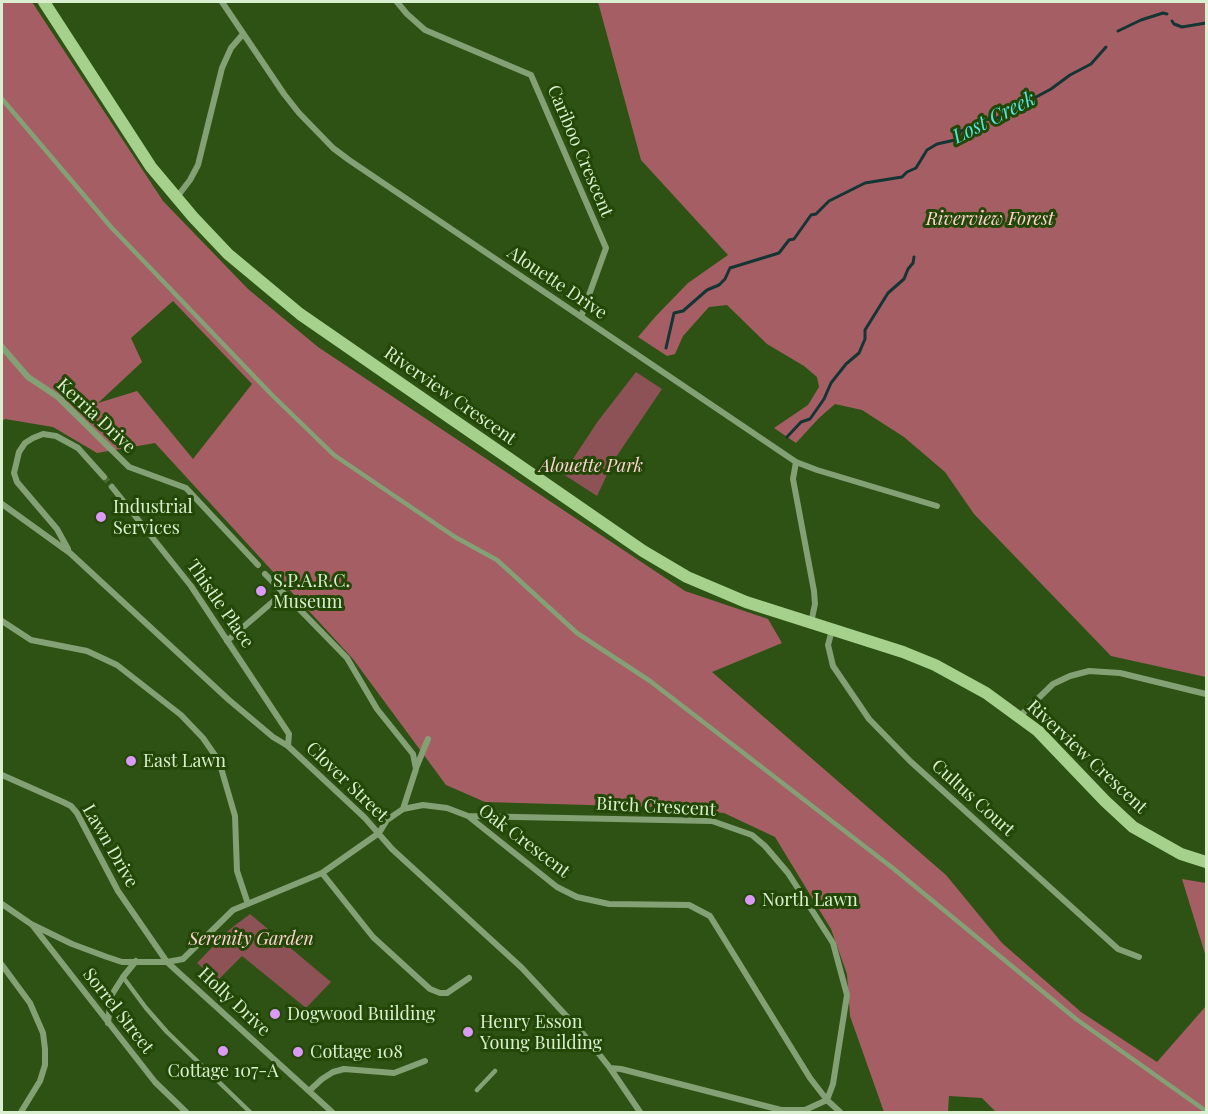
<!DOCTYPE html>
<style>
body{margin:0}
#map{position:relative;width:1208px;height:1114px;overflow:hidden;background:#2d5214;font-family:"Playfair Display",serif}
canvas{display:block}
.frame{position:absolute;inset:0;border:3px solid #d9efcf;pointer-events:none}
</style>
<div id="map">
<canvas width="1208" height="1114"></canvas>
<div class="frame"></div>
</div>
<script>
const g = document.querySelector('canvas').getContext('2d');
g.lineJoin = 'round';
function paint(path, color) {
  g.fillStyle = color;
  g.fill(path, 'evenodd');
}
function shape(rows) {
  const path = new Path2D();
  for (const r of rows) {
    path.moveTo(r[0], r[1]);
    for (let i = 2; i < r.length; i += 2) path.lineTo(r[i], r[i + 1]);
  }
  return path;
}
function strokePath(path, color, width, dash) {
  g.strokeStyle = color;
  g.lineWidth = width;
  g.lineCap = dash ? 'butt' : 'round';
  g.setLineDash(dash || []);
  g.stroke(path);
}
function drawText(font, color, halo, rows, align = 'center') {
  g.font = font + ' "Playfair Display",serif';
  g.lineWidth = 6;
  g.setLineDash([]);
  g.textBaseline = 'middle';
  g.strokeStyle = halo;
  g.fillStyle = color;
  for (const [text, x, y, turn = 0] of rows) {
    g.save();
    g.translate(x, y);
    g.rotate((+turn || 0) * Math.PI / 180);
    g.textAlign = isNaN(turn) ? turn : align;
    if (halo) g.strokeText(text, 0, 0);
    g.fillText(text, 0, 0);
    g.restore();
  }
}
paint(shape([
 [636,372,662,389,614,460,597,496,563,474,598,421],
 [250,914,331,982,306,1008,242,956,217,981,197,963,229,930]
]), '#8d5256');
paint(shape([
 [2,2,32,2,163,201,248,289,318,347,685,591,768,619,782,643,712,672,946,875,1002,943,1081,1012,1157,1062,1206,1006,1206,1112,996,1112,982,1098,949,1096,948,1112,884,1112,850,1016,847,974,831,929,775,837,724,813,658,807,485,802,446,785,353,659,155,443,97,453,53,427,5,419,2,421],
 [173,301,252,384,193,459,137,391,98,403,142,362,131,338],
 [598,2,1206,2,1206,677,1111,656,974,514,945,472,904,437,862,410,835,404,819,418,796,443,774,428,808,405,819,387,817,377,804,366,767,344,727,305,709,307,683,336,675,354,667,356,638,337,656,316,688,283,728,255,641,160],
 [1182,879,1206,883,1206,957]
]), '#a55f64');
strokePath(shape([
 [1172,21,1174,24,1182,27,1206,23],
 [1118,31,1141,20,1163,13,1167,14],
 [666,348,674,313,683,311,707,290,719,285,725,279,730,268,779,253,789,240,794,239,811,215,816,214,829,201,865,183,902,177,907,172,916,168,927,150,937,144,955,140,961,131,969,128,977,121,997,118,1051,89,1070,75,1091,64,1106,47],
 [787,437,801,422,810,419,824,399,831,383,846,364,859,353,865,339,865,330,888,293,904,279,908,269,913,263,914,257]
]), '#153534', 3);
strokePath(shape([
 [104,477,112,487]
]), '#476a30', 6, [6, 3]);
strokePath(shape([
 [2,99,111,227,271,394,334,455,455,537,497,560,577,633,650,681,894,869,1076,1019,1206,1111],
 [123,977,146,1008,167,1032,250,1112],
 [477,1090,495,1071]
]), '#84a075', 4.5);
strokePath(shape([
 [222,2,284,94,299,113,333,148,349,160,796,462,817,470,937,506],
 [397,2,407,14,425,30,531,75,606,248,581,317],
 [177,197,190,180,198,165,222,68,231,48,243,34],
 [2,347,28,377,58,397,129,467,186,488,258,565],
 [796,462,793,479,814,591,815,604,811,623],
 [112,487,191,586,289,734,288,746],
 [2,504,70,553,229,700,273,737,288,746,365,818,392,849,522,968,584,1035,610,1068,640,1112],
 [68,549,57,529,17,482,14,473,19,452,25,443,33,438,43,434,56,436,78,448,104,477],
 [265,574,347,658,377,709,413,754,416,769,403,809],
 [2,621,31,640,87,651,117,665,181,715,203,738,219,761,235,816,237,871,248,904],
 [832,630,828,645,833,666,869,719,910,761,1118,949,1139,957],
 [227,641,283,593],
 [1020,716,1053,684,1070,676,1089,671,1120,673,1206,694],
 [416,768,428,739],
 [2,775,63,802,71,806,77,813,118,891,167,962,183,959,233,910,322,873,379,833,387,820,403,809,423,805,447,808,468,816,557,887,577,897,609,904,689,905,710,916,810,1078,827,1100,840,1112],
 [468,816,712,821,752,835,765,846,788,873,833,943,847,995,833,1084,827,1100,805,1110,781,1110,621,1069,610,1068],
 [322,873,373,937,430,989,440,993,447,993,469,978],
 [2,904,31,924,72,944,107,957,122,962,167,962,332,1112],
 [33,926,155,1082,186,1112],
 [2,965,30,1003,43,1033,45,1049,45,1065,40,1081,21,1112],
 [108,1023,111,996,123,977,136,961],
 [309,1091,322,1079,333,1072,344,1069,394,1073,425,1061]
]), '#84a075', 6);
strokePath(shape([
 [44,2,151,167,193,217,228,254,300,314,643,551,687,577,746,602,903,652,935,665,986,693,1038,731,1105,801,1133,827,1181,854,1206,862]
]), '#a5d18d', 12);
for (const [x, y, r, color] of [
 [101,517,6,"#da9af6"],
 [261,591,6,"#da9af6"],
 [131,761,6,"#da9af6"],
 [750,900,6,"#da9af6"],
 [275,1014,6,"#da9af6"],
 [468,1032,6,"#da9af6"],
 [223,1051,6,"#da9af6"],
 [298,1052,6,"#da9af6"]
]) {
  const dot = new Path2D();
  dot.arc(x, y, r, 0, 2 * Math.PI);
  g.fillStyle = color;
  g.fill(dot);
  strokePath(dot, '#234706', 2);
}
drawText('18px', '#d9efcf', '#234706', [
 ["Cariboo Crescent",580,151,67],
 ["Alouette Drive",557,283,34],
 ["Riverview Crescent",450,396,35],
 ["Kerria Drive",96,416,43],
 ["Thistle Place",220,604,55],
 ["Riverview Crescent",1087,757,43],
 ["Clover Street",347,782,44],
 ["Cultus Court",973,798,42],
 ["Birch Crescent",656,807,3],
 ["Oak Crescent",524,841,37],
 ["Lawn Drive",110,846,60],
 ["Holly Drive",234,1002,43],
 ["Sorrel Street",118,1011,52]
]);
drawText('italic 18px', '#ffd3d5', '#234706', [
 ["Riverview Forest",990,219],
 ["Alouette Park",591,466],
 ["Serenity Garden",251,939]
]);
drawText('18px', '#d9efcf', '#234706', [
 ["Industrial",113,507],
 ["Services",113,528],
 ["S.P.A.R.C.",273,581],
 ["Museum",273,602],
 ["East Lawn",143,761],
 ["North Lawn",762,900],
 ["Dogwood Building",287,1014],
 ["Henry Esson",480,1022],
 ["Young Building",480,1043],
 ["Cottage 108",310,1052],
 ["Cottage 107-A",223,1071,"center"]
], 'left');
drawText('italic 20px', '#53e5e5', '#234706', [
 ["Lost Creek",994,118,-27]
]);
</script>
